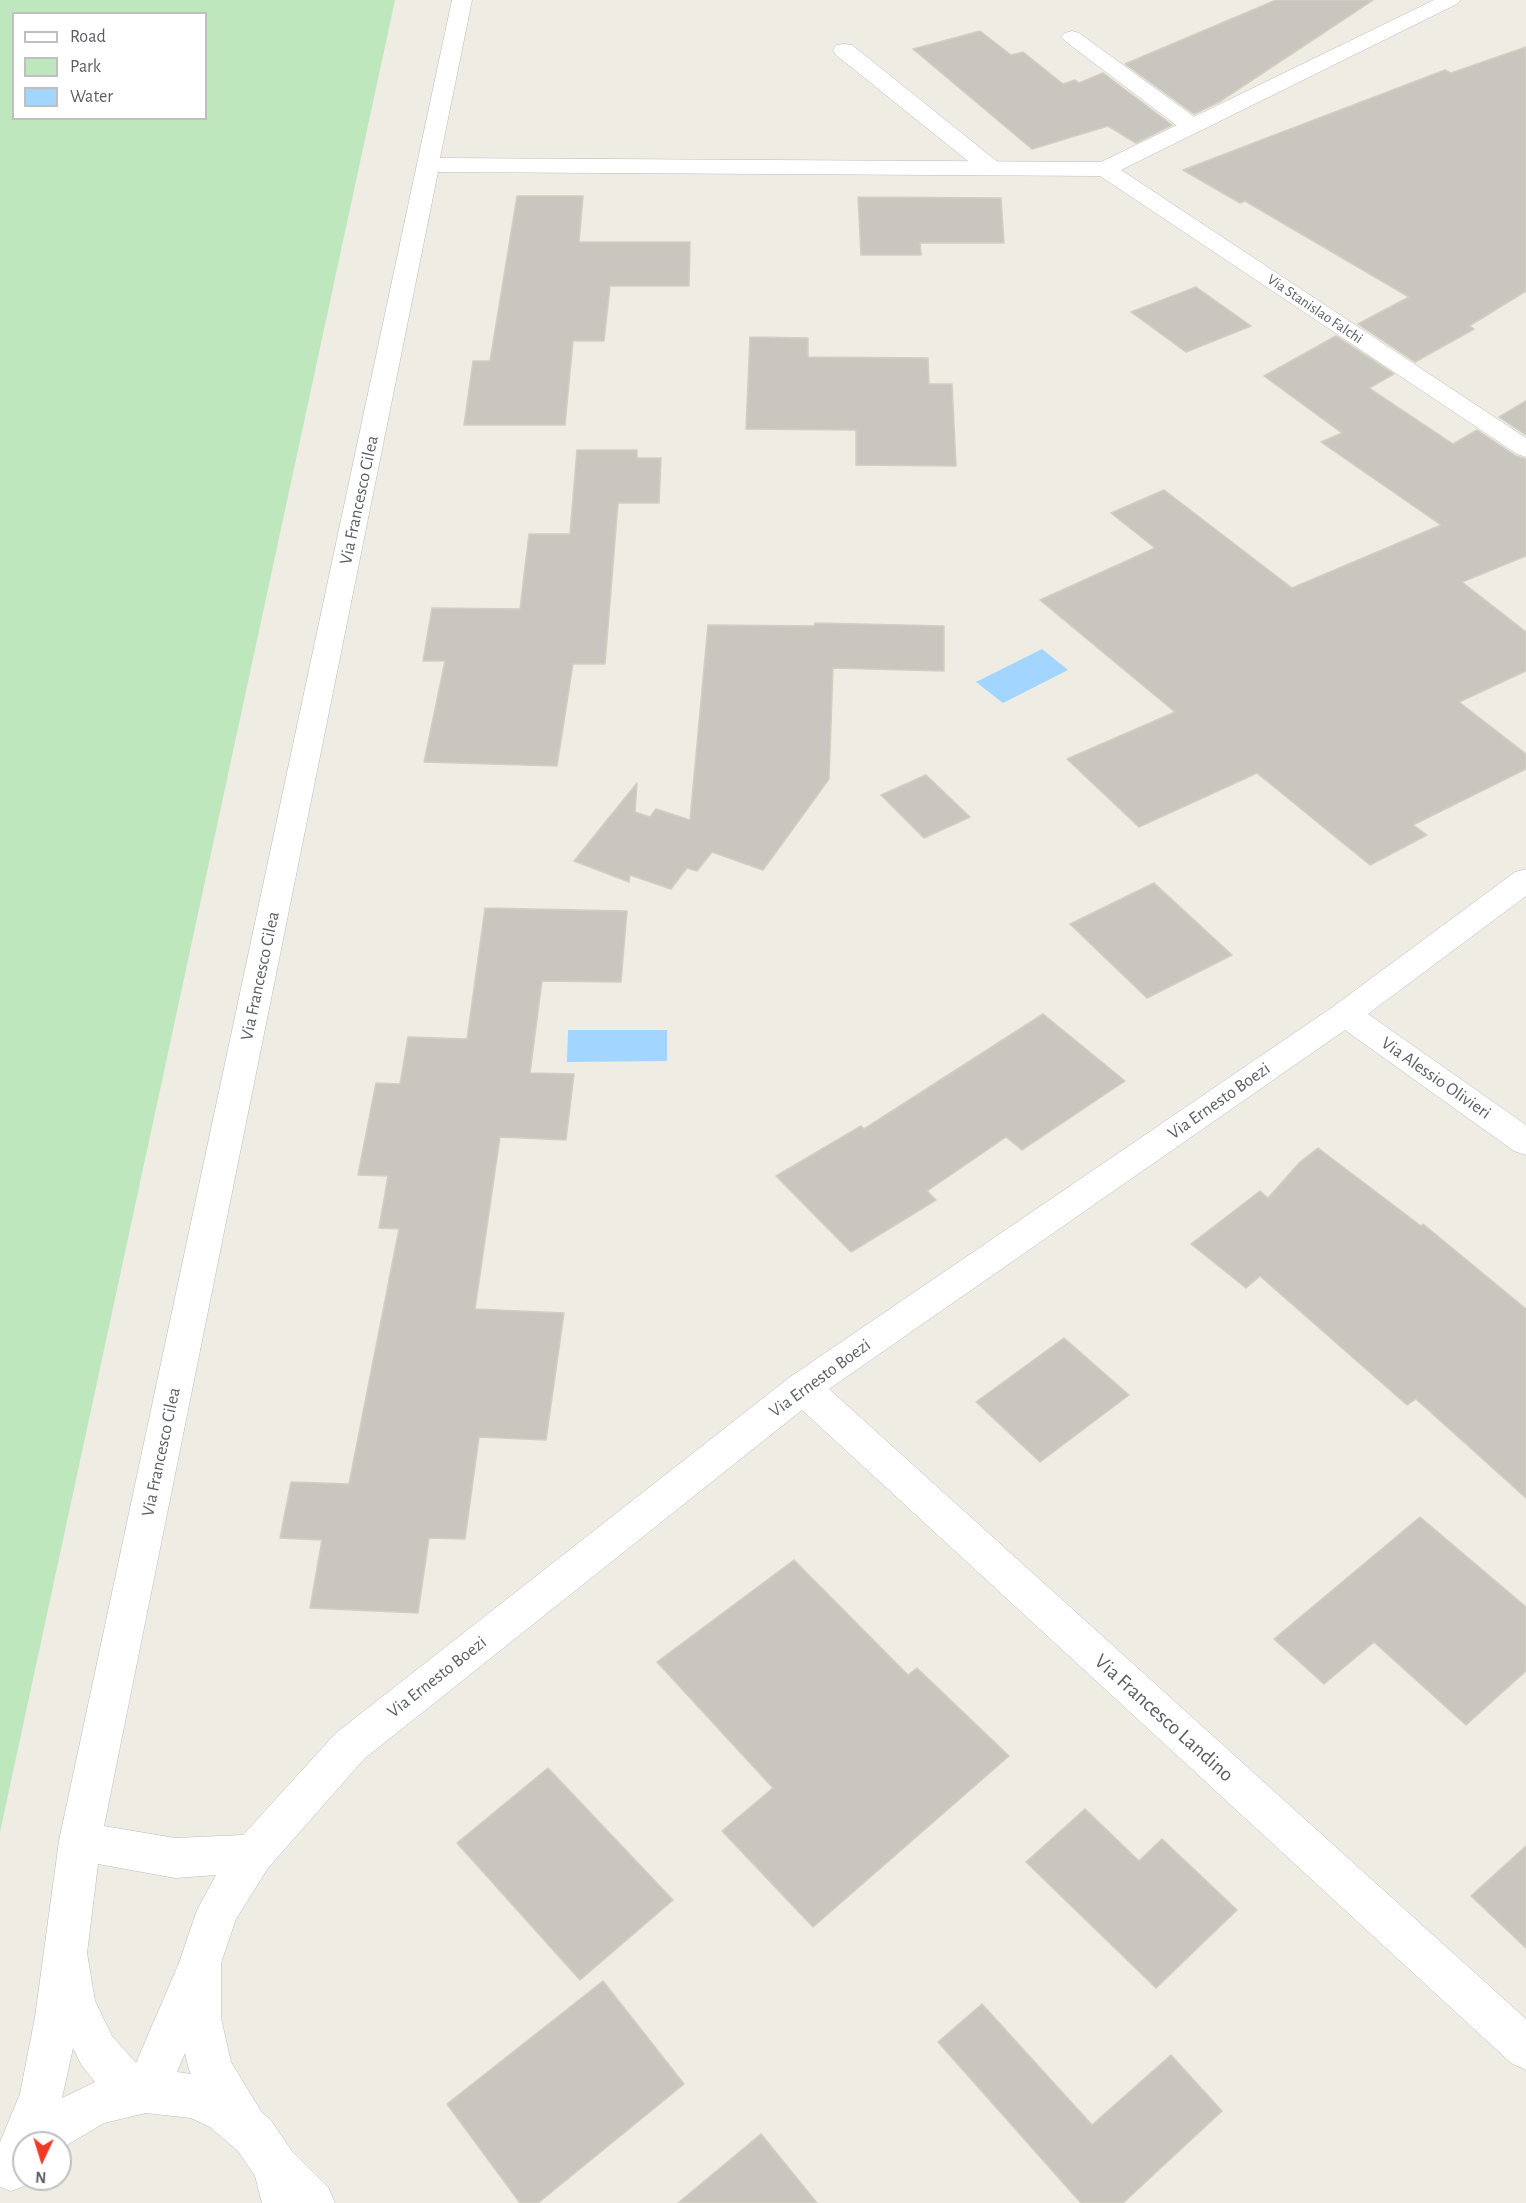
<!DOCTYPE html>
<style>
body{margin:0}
#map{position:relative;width:1526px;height:2203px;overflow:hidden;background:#eeece3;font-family:"Alegreya Sans",sans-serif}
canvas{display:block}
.legend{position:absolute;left:12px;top:12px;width:195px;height:108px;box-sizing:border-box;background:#fff;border:2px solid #bdbfc1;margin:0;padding:8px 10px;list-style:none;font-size:18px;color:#5b5f64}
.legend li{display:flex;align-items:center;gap:12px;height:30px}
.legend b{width:30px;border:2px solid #bdbfc1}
.north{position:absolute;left:12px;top:2131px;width:60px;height:60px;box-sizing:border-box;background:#fff;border:2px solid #bdbfc1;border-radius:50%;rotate:184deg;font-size:16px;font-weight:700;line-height:24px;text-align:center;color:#5b5f64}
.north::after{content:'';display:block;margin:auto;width:21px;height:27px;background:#f13926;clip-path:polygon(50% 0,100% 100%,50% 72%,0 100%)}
</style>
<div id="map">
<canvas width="1526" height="2203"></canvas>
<ul class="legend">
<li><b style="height:8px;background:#fff"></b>Road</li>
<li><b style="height:16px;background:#bee7be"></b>Park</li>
<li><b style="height:16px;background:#a2d5ff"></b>Water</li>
</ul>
<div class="north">N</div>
</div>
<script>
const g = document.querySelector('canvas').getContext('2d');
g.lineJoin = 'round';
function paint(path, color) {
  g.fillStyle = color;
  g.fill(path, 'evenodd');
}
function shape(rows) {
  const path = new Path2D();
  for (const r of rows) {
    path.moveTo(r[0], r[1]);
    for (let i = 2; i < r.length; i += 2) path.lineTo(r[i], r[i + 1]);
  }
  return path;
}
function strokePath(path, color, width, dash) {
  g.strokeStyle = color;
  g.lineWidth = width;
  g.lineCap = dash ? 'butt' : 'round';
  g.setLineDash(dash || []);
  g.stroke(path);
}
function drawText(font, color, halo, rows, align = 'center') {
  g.font = font + ' "Alegreya Sans",sans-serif';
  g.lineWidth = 4.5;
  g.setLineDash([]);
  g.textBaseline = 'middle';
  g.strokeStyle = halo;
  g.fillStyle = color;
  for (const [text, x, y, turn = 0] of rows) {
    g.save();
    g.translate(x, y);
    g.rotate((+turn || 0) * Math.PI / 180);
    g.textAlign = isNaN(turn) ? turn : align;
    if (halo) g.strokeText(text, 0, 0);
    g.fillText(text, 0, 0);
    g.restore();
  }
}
paint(shape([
 [0,0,395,0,0,1832],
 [14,14,206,14,206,118,14,118]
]), '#bee7be');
paint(shape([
 [1042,649,1068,670,1003,703,976,682],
 [568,1030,667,1030,667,1061,567,1062]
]), '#a2d5ff');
const building = shape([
 [1276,0,1373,0,1219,102,1194,114,1125,64,1276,0],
 [980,31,1011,55,1023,52,1063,84,1075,80,1079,83,1103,73,1172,125,1136,143,1108,126,1032,149,913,49,980,31],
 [1526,47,1526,291,1469,326,1474,329,1415,362,1358,324,1409,297,1245,201,1240,203,1183,170,1445,70,1451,73,1526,47],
 [517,196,583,196,579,242,690,242,689,286,610,286,604,341,573,341,565,425,464,425,473,361,490,361,517,196],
 [858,197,1001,198,1004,243,920,243,921,255,861,255,858,197],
 [1196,287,1251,326,1186,352,1131,312,1196,287],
 [1336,336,1394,374,1369,388,1453,444,1477,430,1516,456,1526,459,1526,556,1462,582,1526,632,1526,671,1459,702,1526,754,1526,769,1413,825,1427,835,1370,865,1257,773,1139,827,1067,759,1175,712,1040,600,1155,548,1111,513,1164,490,1292,588,1441,525,1321,442,1342,433,1264,376,1336,336],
 [750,337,808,338,808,357,928,358,929,384,952,384,956,466,856,465,856,430,746,429,750,337],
 [1526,401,1526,435,1499,417,1526,401],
 [577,450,637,450,637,458,661,458,659,503,618,503,605,664,573,664,557,766,424,762,445,661,423,661,432,608,520,609,529,534,570,534,577,450],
 [815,623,944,626,944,671,833,668,829,779,763,870,712,852,697,871,687,868,671,889,630,875,629,882,574,861,637,783,635,812,650,817,656,809,690,820,708,625,814,626,815,623],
 [926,775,970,817,924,838,881,795,926,775],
 [1154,883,1232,955,1147,998,1070,924,1154,883],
 [485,908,627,911,621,982,542,981,530,1073,574,1074,566,1140,500,1137,475,1309,564,1313,546,1440,479,1437,465,1539,429,1538,418,1613,310,1608,322,1540,280,1538,291,1482,349,1484,399,1229,379,1228,388,1176,358,1175,376,1083,400,1084,408,1037,467,1039,485,908],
 [1043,1014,1125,1081,1022,1150,1006,1137,927,1191,936,1200,851,1252,776,1176,861,1126,864,1129,1043,1014],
 [1318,1148,1421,1226,1423,1224,1526,1309,1526,1498,1416,1399,1407,1405,1260,1276,1246,1288,1191,1244,1260,1191,1268,1198,1300,1162,1318,1148],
 [1064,1338,1129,1395,1040,1462,976,1402,1064,1338],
 [1420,1517,1526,1607,1526,1671,1466,1725,1374,1642,1324,1684,1274,1639,1420,1517],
 [794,1560,908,1675,917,1668,1009,1756,813,1927,722,1831,773,1788,657,1662,794,1560],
 [548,1768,673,1900,580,1980,457,1843,548,1768],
 [1085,1809,1139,1861,1162,1839,1237,1910,1156,1988,1026,1862,1085,1809],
 [1526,1846,1526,1948,1471,1896,1526,1846],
 [603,1981,684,2084,538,2203,520,2203,447,2104,603,1981],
 [982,2004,1092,2125,1171,2055,1222,2111,1123,2203,1081,2203,938,2042,982,2004],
 [761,2134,817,2203,678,2203,761,2134]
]);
paint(building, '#c9c6c0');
strokePath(building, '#d3cec1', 1.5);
const service = shape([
 [1072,31,1079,33,1200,121,1203,126,1200,131,1192,133,1184,131,1065,41,1061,37,1065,33,1072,31],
 [844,44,852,45,999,163,1002,168,999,173,991,175,983,173,836,55,833,50,836,45,844,44]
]);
const minor = shape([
 [452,0,472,0,440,158,1101,162,1434,0,1460,0,1457,4,1121,170,1526,438,1526,457,1517,454,1100,176,438,172,104,1826,175,1838,243,1835,336,1733,790,1377,1334,1006,1515,872,1526,869,1526,896,1368,1014,1526,1125,1526,1155,1514,1151,1345,1030,829,1389,1526,2019,1526,2070,1511,2063,802,1410,364,1759,268,1868,236,1919,221,1963,221,2018,231,2062,262,2113,270,2119,291,2150,328,2187,335,2203,262,2203,255,2176,238,2151,210,2127,191,2118,146,2113,104,2123,67,2145,60,2151,60,2143,24,2143,24,2179,29,2179,27,2185,11,2191,0,2187,0,2142,20,2094,35,2017,59,1841,452,0],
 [98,1864,175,1878,216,1875,197,1910,179,1963,136,2063,112,2036,95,2001,87,1953,98,1864],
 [73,2048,82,2066,95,2082,62,2098,73,2048],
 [185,2053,189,2070,191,2074,177,2072,185,2053]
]);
strokePath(service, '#b8bbc0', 1);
strokePath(minor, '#b8bbc0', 1);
paint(service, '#fff');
paint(minor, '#fff');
drawText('15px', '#5b5f64', '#fff', [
 ["Via Stanislao Falchi",1315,309,34]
]);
drawText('18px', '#5b5f64', '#fff', [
 ["Via Francesco Cilea",359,500,-78],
 ["Via Francesco Cilea",260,976,-78],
 ["Via Alessio Olivieri",1436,1078,35],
 ["Via Ernesto Boezi",1219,1101,-35],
 ["Via Ernesto Boezi",820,1378,-36],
 ["Via Francesco Cilea",161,1452,-78],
 ["Via Ernesto Boezi",437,1677,-38]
]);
drawText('21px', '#5b5f64', '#fff', [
 ["Via Francesco Landino",1164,1718,42]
]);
</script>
